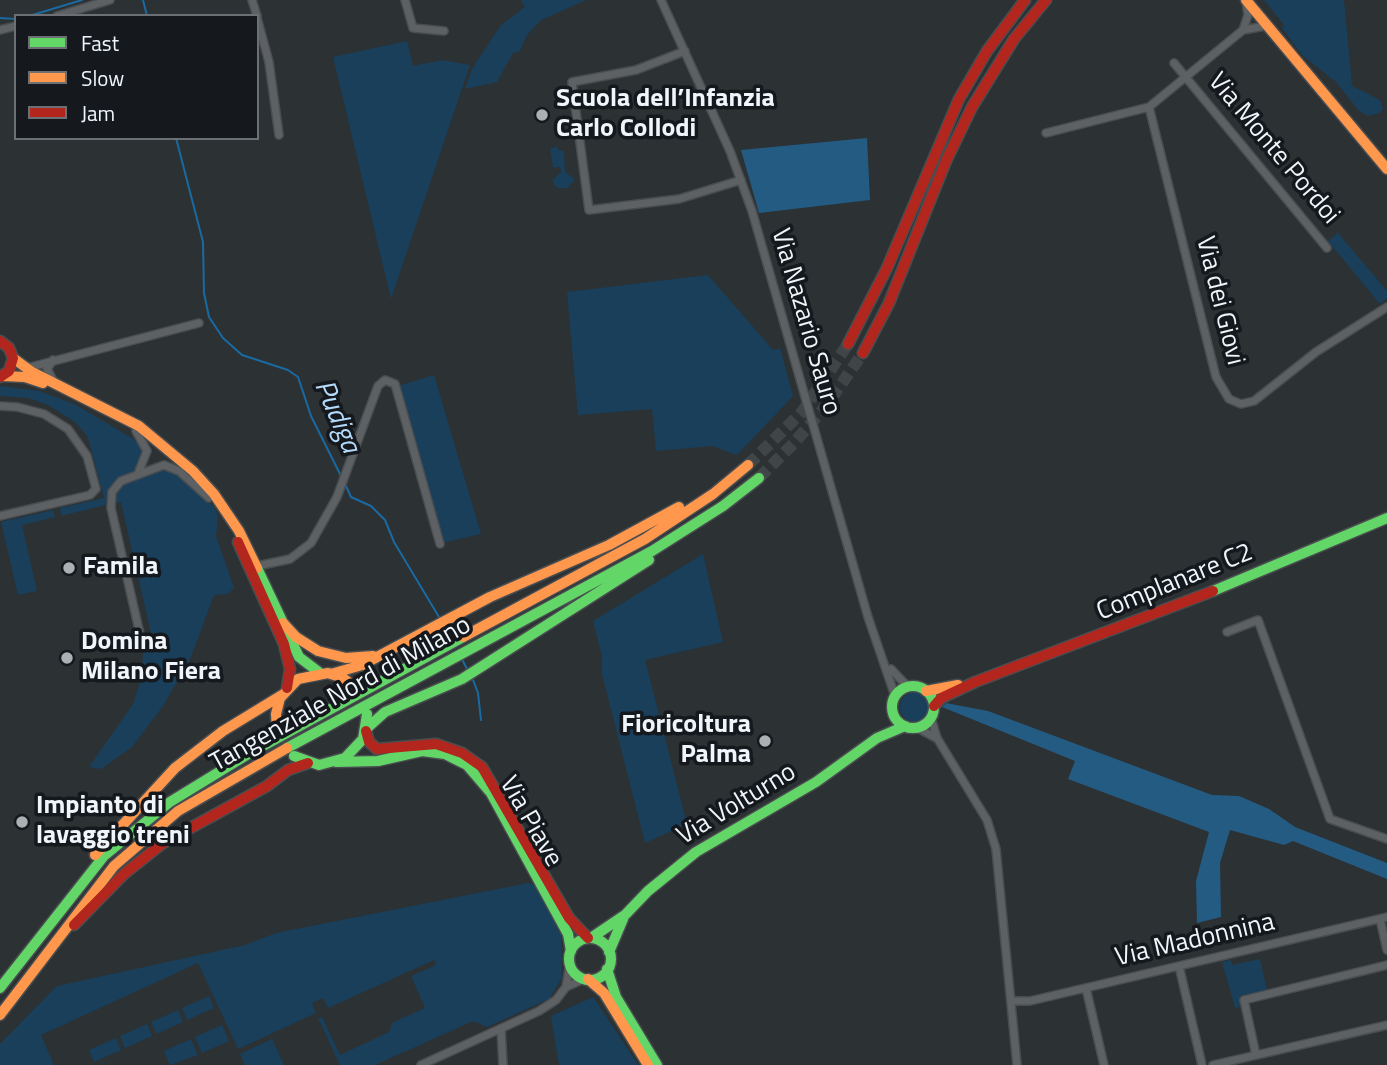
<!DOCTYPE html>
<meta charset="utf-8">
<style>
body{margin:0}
#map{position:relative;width:1387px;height:1065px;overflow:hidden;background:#2c3134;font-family:"Titillium Web",sans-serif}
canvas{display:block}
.legend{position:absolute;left:14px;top:14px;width:245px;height:126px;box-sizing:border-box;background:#15181c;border:2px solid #6c7075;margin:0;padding:9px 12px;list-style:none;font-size:21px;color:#eff5fa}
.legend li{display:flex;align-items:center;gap:14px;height:35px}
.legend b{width:35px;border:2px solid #6c7075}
</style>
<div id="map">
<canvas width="1387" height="1065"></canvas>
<ul class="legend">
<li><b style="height:9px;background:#63d668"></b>Fast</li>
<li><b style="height:9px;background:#ff974d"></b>Slow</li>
<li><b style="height:9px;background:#b3261e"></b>Jam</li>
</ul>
</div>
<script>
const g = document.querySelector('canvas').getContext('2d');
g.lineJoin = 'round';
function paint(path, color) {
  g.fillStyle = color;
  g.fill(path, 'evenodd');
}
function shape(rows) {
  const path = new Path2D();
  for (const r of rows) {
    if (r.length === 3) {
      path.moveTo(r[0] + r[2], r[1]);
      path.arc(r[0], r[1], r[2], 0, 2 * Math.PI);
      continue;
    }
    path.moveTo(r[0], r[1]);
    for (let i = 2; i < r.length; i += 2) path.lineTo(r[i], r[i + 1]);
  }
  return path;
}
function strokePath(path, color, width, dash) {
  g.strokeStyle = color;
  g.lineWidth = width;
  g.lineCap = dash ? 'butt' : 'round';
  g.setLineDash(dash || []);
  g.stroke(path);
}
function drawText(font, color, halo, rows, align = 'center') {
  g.font = font + ' "Titillium Web",sans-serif';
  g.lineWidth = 7;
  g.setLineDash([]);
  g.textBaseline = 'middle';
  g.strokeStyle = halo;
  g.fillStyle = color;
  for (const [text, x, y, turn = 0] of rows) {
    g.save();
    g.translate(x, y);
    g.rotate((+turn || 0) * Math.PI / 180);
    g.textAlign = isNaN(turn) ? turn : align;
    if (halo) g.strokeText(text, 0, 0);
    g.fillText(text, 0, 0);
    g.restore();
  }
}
paint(shape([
 [521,0,586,0,541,20,527,35,520,51,513,53,497,82,465,89,472,69,501,25,525,7],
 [1264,0,1344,0,1352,86,1380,100,1383,108,1380,113,1368,116,1359,111,1336,82,1303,56,1282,28,1284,25],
 [407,41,413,66,442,60,470,65,391,299,333,57],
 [558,147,559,151,564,150,565,172,575,179,568,188,557,188,552,181,561,172,560,167,553,168,550,148],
 [1338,233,1387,291,1387,298,1380,304,1328,241],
 [708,275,773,350,780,348,793,396,737,455,712,446,656,451,652,409,578,415,567,292],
 [434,375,481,534,442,543,398,386],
 [0,386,40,391,76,405,137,441,142,447,143,459,138,468,111,485,106,505,61,516,60,508,104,498,88,437,75,422,48,405,28,398,0,396],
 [162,468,172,469,215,508,218,516,216,536,234,588,228,594,214,595,191,657,163,706,132,747,101,769,89,767,133,704,142,677,143,649,154,646,121,502,115,503,115,497,124,485],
 [53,510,55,517,22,525,37,591,18,595,1,522],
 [703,554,723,642,645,660,687,824,645,843,602,674,602,656,593,621],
 [915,707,15],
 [528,883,537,885,561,932,562,978,549,999,487,1027,473,1021,375,1065,340,1065,318,1018,322,1017,340,1055,389,1032,392,1023,425,1008,411,976,436,965,434,960,328,1008,323,998,312,1003,316,1013,238,1049,198,963,41,1035,54,1065,0,1065,0,1044,57,986,245,945,276,933],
 [1260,959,1267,990,1240,996,1240,1007,1235,1008,1222,962,1231,960,1232,965],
 [209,996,214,1008,187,1020,182,1008],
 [593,997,594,998,638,1065,559,1065,551,1016],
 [178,1010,183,1022,156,1034,151,1022],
 [147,1024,152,1036,125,1048,120,1036],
 [222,1025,229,1041,202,1053,195,1037],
 [116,1038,121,1050,94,1062,89,1050],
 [191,1039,198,1055,170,1065,164,1051],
 [272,1039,284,1065,245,1065,240,1054]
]), '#193f5b');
paint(shape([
 [867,138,870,200,759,213,741,150],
 [946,703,988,711,1212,795,1239,796,1269,809,1295,827,1387,863,1387,879,1293,841,1284,845,1230,830,1220,863,1221,917,1197,923,1196,881,1209,832,1068,779,1075,761,942,707]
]), '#245b83');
strokePath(shape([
 [143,0,147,16],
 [29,16,82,0],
 [0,18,16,19],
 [176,138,203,242,204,293,209,317,223,338,242,355,288,370,298,377,311,416,342,478],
 [346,486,351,497,371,506,385,520,394,542,439,617],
 [445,628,450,639],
 [462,659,467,669],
 [472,677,478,693,481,720]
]), '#1a6aa1', 2);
strokePath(shape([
 [748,465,802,412,848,344],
 [759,478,794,443,826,406,863,353]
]), '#404548', 12, [12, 6]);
const street = shape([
 [252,0,257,16],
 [405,0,413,28,444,31],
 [661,0,730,151,752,211,868,617,895,696],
 [57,16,110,0],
 [257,18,269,62,279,135],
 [0,30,16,26],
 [1243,30,1248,15,1246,0],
 [685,51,636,70,572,82,589,210,679,199,741,180],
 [1174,63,1327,248],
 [1149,107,1216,377,1229,399,1241,404,1254,401,1316,352,1387,307],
 [1046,133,1149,107,1243,30,1265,26],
 [53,360,47,369,54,382],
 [27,368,199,323],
 [0,406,17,407,44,414,68,429,87,456,96,489,90,495,0,516],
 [136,431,147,451,139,471],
 [257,566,290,559,311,543,337,497,378,386,385,380,395,384,440,544],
 [1227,632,1258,620,1330,819,1387,839],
 [140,634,111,508,112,492,121,481,164,465,179,471,209,498],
 [891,669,908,687],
 [931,718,937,738,987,820,996,849,1017,1065],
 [916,727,936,738],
 [1380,919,1387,950],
 [1179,966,1202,1065],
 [566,987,570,963],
 [1086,988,1104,1065],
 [1012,1001,1030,1001,1387,917],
 [501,1029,503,1065],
 [1256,1055,1244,1000,1387,965],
 [421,1065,539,1011,556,1000,566,987,584,979],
 [1213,1065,1387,1025]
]);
const fast = shape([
 [257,568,299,657,320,673],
 [1213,591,1387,518],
 [913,707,21],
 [366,729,385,712,462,679,649,560],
 [287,748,652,551,723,506,759,478],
 [294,756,319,765,345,758,363,739,367,714],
 [336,762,378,761,422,751,445,754,467,765,491,793,568,934,571,951],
 [591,938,625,915,648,891,696,852,816,782,877,738,905,726],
 [590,959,21],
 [609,952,623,919],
 [607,969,616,997,657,1065],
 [0,988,104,856,170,802,250,753,463,637]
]);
const slow = shape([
 [1246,0,1387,169],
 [13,358,32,372,139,426,193,471,214,494,239,531,257,568],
 [2,376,25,377,43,383],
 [283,623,296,637,318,651,346,658,373,656],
 [463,637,645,539,713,494,748,465],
 [331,674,362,665,490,597,609,545,679,507],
 [926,691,958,685],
 [277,730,276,714,280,698,298,679,328,673,343,678,356,688],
 [95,855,175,768,223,731,282,695],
 [588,979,604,993,648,1065],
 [0,1015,114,866,178,811,287,748]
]);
const jam = shape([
 [0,341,9,348,13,358,9,371,0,377],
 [848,344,887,268,959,99,987,51,1025,0],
 [863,353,889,303,946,161,972,107,1014,39,1046,0],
 [238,542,284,644,290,669,287,688],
 [934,706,941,698,975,682,1213,591],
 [366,731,369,742,377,749,436,744,462,753,482,767,569,918,588,938],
 [74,925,124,874,163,843,267,786,288,770,308,763]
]);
strokePath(street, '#494d50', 10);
strokePath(fast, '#494d50', 13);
strokePath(slow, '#494d50', 13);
strokePath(jam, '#494d50', 13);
strokePath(street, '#5d6164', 7);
strokePath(fast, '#63d668', 10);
strokePath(slow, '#ff974d', 10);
strokePath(jam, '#b3261e', 10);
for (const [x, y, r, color] of [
 [542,115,7,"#abb0b5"],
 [69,568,7,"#abb0b5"],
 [67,658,7,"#abb0b5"],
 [765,741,7,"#abb0b5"],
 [22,822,7,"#abb0b5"]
]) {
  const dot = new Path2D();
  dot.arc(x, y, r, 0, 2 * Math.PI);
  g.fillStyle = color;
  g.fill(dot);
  strokePath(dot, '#15181c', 2.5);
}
drawText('bold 26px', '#eff5fa', '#15181c', [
 ["Scuola dell’Infanzia",556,100],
 ["Carlo Collodi",556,130],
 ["Famila",83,568],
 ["Domina",81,643],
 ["Milano Fiera",81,673],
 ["Fioricoltura",751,726,"right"],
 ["Palma",751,756,"right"],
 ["Impianto di",36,807],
 ["lavaggio treni",36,837]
], 'left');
drawText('26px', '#eff5fa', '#15181c', [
 ["Via Monte Pordoi",1273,149,50],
 ["Via dei Giovi",1219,301,76],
 ["Via Nazario Sauro",805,322,74],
 ["Complanare C2",1175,583,-22],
 ["Tangenziale Nord di Milano",341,695,-29],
 ["Via Volturno",737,805,-31],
 ["Via Piave",530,822,60],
 ["Via Madonnina",1195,941,-13]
]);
drawText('italic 28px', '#b4dafb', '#15181c', [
 ["Pudiga",336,417,67]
]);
</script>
